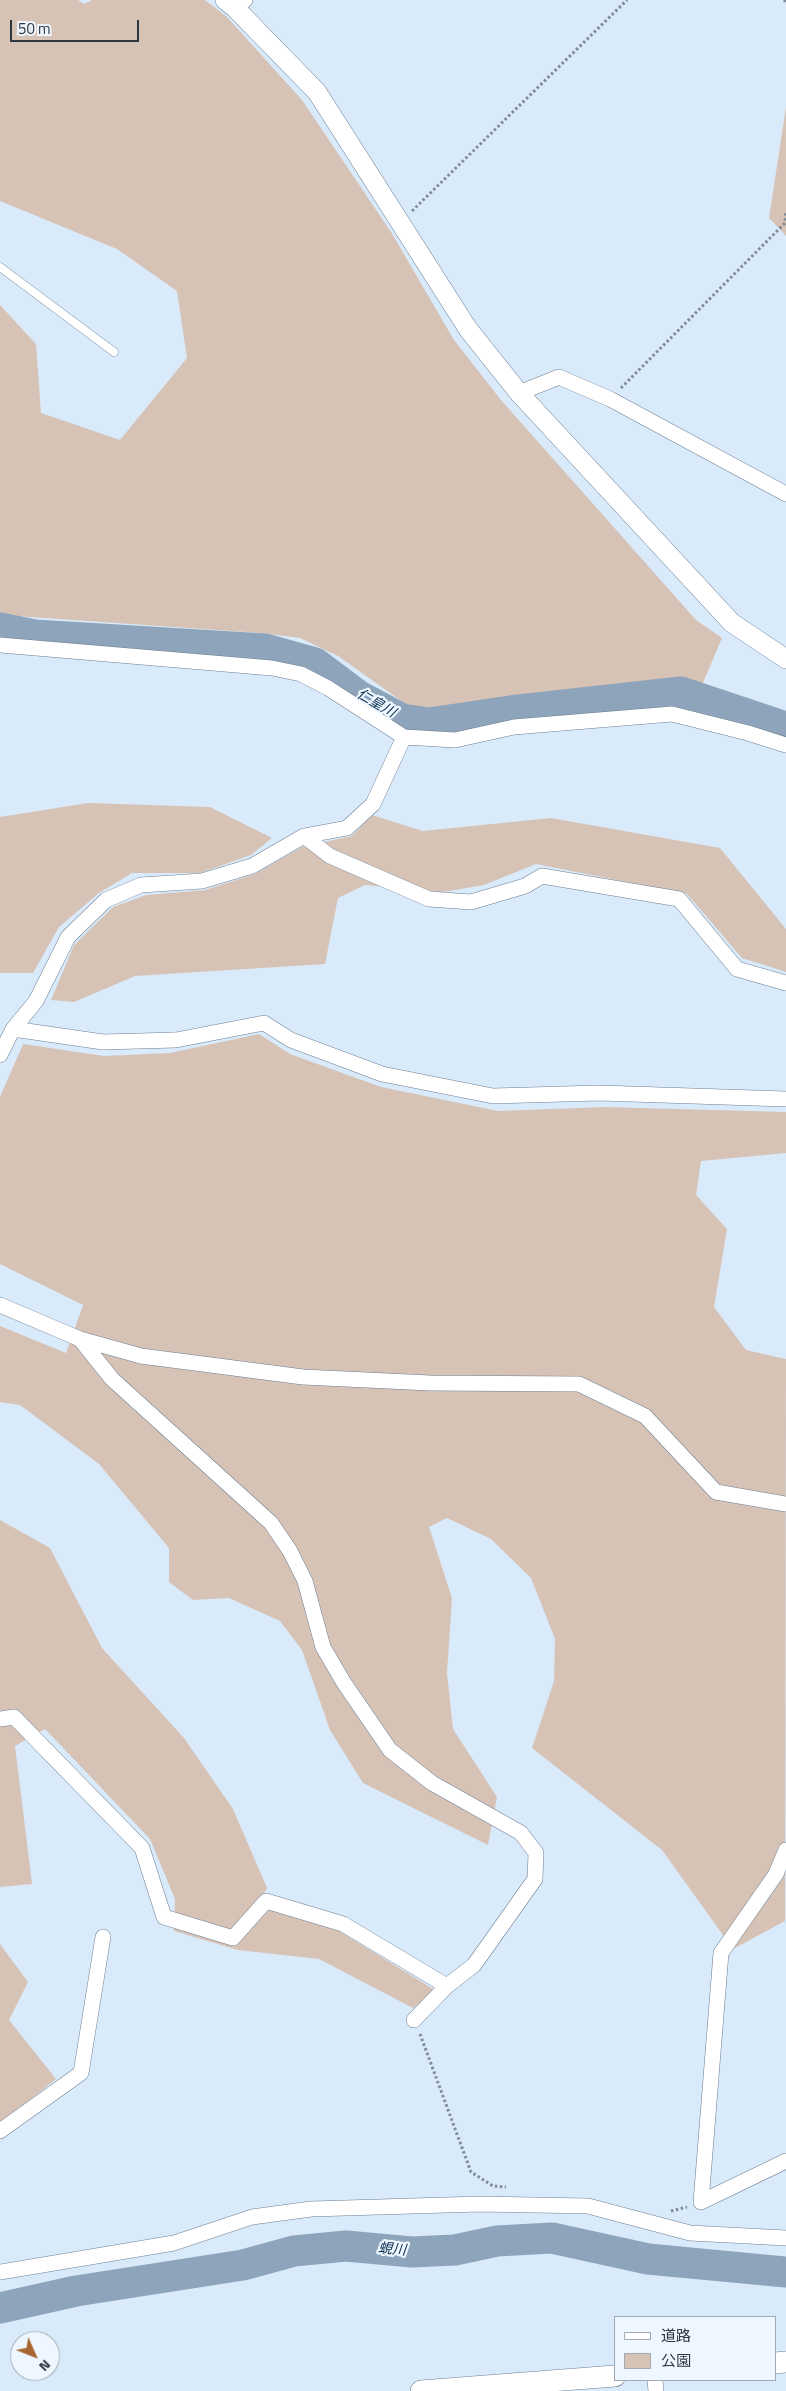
<!DOCTYPE html>
<meta charset="utf-8">
<style>
body{margin:0}
#map{position:relative;width:786px;height:2391px;overflow:hidden;background:#d9eafb;font-family:"Titillium Web","Noto Sans JP",sans-serif}
canvas{display:block}
.legend{position:absolute;left:614px;top:2316px;width:162px;height:65px;box-sizing:border-box;background:#eef6ff;border:1px solid #a1aab2;margin:0;padding:6px 9px;list-style:none;font-size:15px;color:#2e373f}
.legend li{display:flex;align-items:center;gap:10px;height:25px}
.legend b{width:25px;border:1px solid #a1aab2}
.north{position:absolute;left:10px;top:2331px;width:50px;height:50px;box-sizing:border-box;background:#eef6ff;border:1px solid #a1aab2;border-radius:50%;rotate:134deg;font-size:14px;font-weight:700;line-height:20px;text-align:center;color:#2e373f}
.north::after{content:'';display:block;margin:auto;width:18px;height:22px;background:#a66530;clip-path:polygon(50% 0,100% 100%,50% 72%,0 100%)}
.scale{position:absolute;left:10px;top:20px;width:129px;height:22px;box-sizing:border-box;border:2px solid #2e373f;border-top:0;padding-left:6px;font-size:15px;line-height:18px;white-space:nowrap;color:#2e373f;-webkit-text-stroke:4px #eef6ff;paint-order:stroke}
</style>
<div id="map">
<canvas width="786" height="2391"></canvas>
<ul class="legend">
<li><b style="height:6px;background:#fff"></b>道路</li>
<li><b style="height:14px;background:#d7c3b6"></b>公園</li>
</ul>
<div class="north">N</div>
<div class="scale">50 m</div>
</div>
<script>
const g = document.querySelector('canvas').getContext('2d');
g.lineJoin = 'round';
function paint(path, color) {
  g.fillStyle = color;
  g.fill(path, 'evenodd');
}
function shape(rows) {
  const path = new Path2D();
  for (const r of rows) {
    path.moveTo(r[0], r[1]);
    for (let i = 2; i < r.length; i += 2) path.lineTo(r[i], r[i + 1]);
  }
  return path;
}
function strokePath(path, color, width, dash) {
  g.strokeStyle = color;
  g.lineWidth = width;
  g.lineCap = dash ? 'butt' : 'round';
  g.setLineDash(dash || []);
  g.stroke(path);
}
function drawText(font, color, halo, rows, align = 'center') {
  g.font = font + ' "Titillium Web","Noto Sans JP",sans-serif';
  g.lineWidth = 4.5;
  g.setLineDash([]);
  g.textBaseline = 'middle';
  g.strokeStyle = halo;
  g.fillStyle = color;
  for (const [text, x, y, turn = 0] of rows) {
    g.save();
    g.translate(x, y);
    g.rotate((+turn || 0) * Math.PI / 180);
    g.textAlign = isNaN(turn) ? turn : align;
    if (halo) g.strokeText(text, 0, 0);
    g.fillText(text, 0, 0);
    g.restore();
  }
}
paint(shape([
 [0,0,78,0,84,4,92,0,205,0,227,17,302,100,391,232,454,340,501,400,696,620,722,638,702,685,417,712,338,656,300,638,261,633,0,615,0,305,36,344,41,413,120,440,187,358,177,291,117,249,0,201],
 [786,107,786,236,769,218],
 [88,803,210,807,272,838,251,855,200,873,132,873,99,893,59,927,33,973,0,973,0,817],
 [372,815,423,831,551,818,720,848,786,929,786,972,742,958,687,894,536,864,484,885,443,892,365,885,338,898,325,964,135,976,74,1002,51,1000,74,945,113,907,146,895,205,890,255,874,302,847,352,836],
 [259,1034,290,1054,381,1087,498,1111,605,1107,786,1112,786,1153,701,1161,696,1195,727,1229,714,1307,746,1350,786,1359,785,1921,733,1949,662,1850,532,1748,554,1681,555,1639,531,1578,491,1539,447,1518,429,1527,452,1598,447,1673,453,1729,497,1797,488,1845,363,1783,330,1730,302,1650,280,1621,229,1598,193,1600,169,1582,169,1548,99,1464,20,1405,0,1402,0,1326,66,1353,83,1305,0,1264,0,1097,23,1044,104,1056,170,1053],
 [0,1520,50,1548,102,1648,184,1738,233,1809,267,1888,257,1905,339,1931,438,1992,413,2008,319,1959,238,1950,174,1931,175,1899,150,1839,45,1729,15,1746,32,1884,0,1887],
 [0,1944,28,1982,9,2020,56,2079,0,2124]
]), '#d7c3b6');
strokePath(shape([
 [0,628,35,635,265,649,315,663,359,696,402,719,429,723,510,711,681,692,786,727],
 [0,2308,76,2291,243,2265,294,2251,346,2246,412,2252,455,2250,497,2241,552,2238,648,2259,786,2272]
]), '#8da4bb', 31);
const service = shape([
 [0,267,114,352]
]);
const minor = shape([
 [236,9,245,0],
 [519,393,559,377,610,399,786,494],
 [0,645,272,668,301,674,328,688,404,737,455,740,514,727,672,714,748,733,786,745],
 [304,836,330,856,429,899,471,902,525,886,542,876,679,899,737,969,786,983],
 [13,1029,103,1042,176,1040,264,1023,291,1040,382,1074,493,1096,599,1093,786,1099],
 [0,1055,13,1029,36,1001,68,937,106,900,141,885,202,881,252,866,304,836,347,828,373,804,404,737],
 [0,1305,80,1339,141,1356,303,1377,430,1383,579,1384,645,1416,716,1492,786,1504],
 [80,1339,112,1379,271,1523,290,1551,305,1581,323,1647,344,1683,390,1750,432,1783,521,1833,536,1853,535,1879,474,1965,447,1986,414,2020],
 [0,1719,14,1717,142,1848,164,1917,233,1938,266,1901,343,1924,447,1986],
 [0,2131,81,2073,103,1937],
 [701,2202,721,1953,776,1874,786,1850],
 [701,2202,786,2161],
 [0,2272,174,2243,252,2217,311,2209,480,2204,588,2206,690,2233,786,2238],
 [655,2380,656,2391]
]);
const tertiary = shape([
 [225,0,236,9,317,92,468,329,519,393,732,623,786,659]
]);
const secondary = shape([
 [775,2363,786,2362],
 [421,2391,615,2376]
]);
strokePath(service, '#6c7f92', 9);
strokePath(minor, '#6c7f92', 16);
strokePath(tertiary, '#6c7f92', 20);
strokePath(secondary, '#6c7f92', 22);
strokePath(shape([
 [784,0,786,2],
 [412,211,627,0],
 [621,388,785,223,786,211],
 [420,2034,471,2172,493,2186,506,2187],
 [671,2211,687,2207]
]), '#7f8c98', 3, [2.5, 2.5]);
strokePath(service, '#fff', 8);
strokePath(minor, '#fff', 15);
strokePath(tertiary, '#fff', 19);
strokePath(secondary, '#fff', 21);
drawText('italic 14px', '#042a4b', '#eef6ff', [
 ["仁皇川",376,704,30],
 ["蜆川",392,2250,5]
]);
</script>
